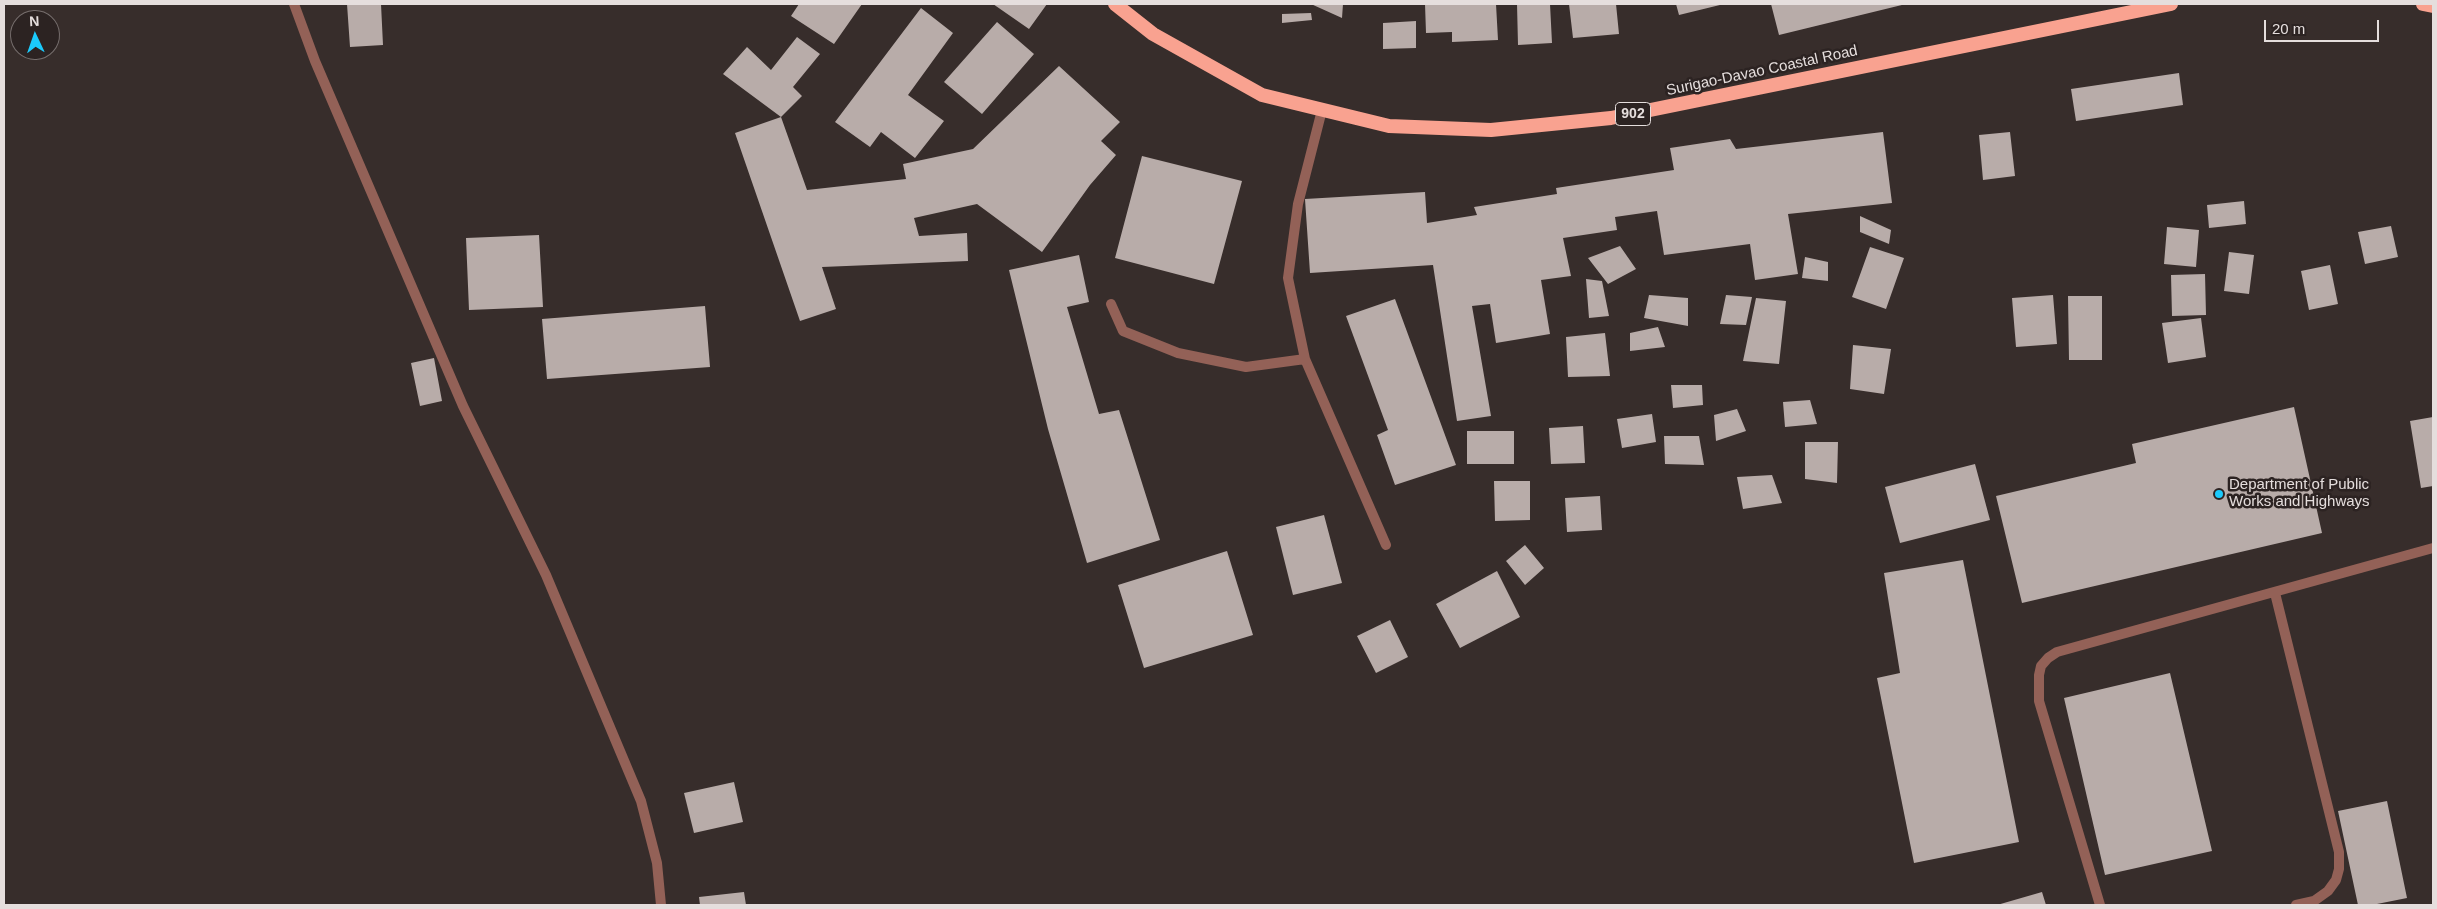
<!DOCTYPE html>
<style>
body{margin:0}
#map{position:relative;width:2437px;height:909px;overflow:hidden;background:#372d2b;font-family:Helvetica,sans-serif}
canvas{display:block}
.frame{position:absolute;inset:0;border:5px solid #e5dedd;pointer-events:none}
.north{position:absolute;left:10px;top:10px;width:50px;height:50px;box-sizing:border-box;background:#2c2322;border:1px solid #766e6d;border-radius:50%;rotate:357deg;font-size:14px;font-weight:700;line-height:20px;text-align:center;color:#e5dedd}
.north::after{content:'';display:block;margin:auto;width:18px;height:22px;background:#1bcafc;clip-path:polygon(50% 0,100% 100%,50% 72%,0 100%)}
.scale{position:absolute;left:2264px;top:20px;width:115px;height:22px;box-sizing:border-box;border:2px solid #e5dedd;border-top:0;padding-left:6px;font-size:15px;line-height:18px;white-space:nowrap;color:#e5dedd;-webkit-text-stroke:4px #2c2322;paint-order:stroke}
</style>
<div id="map">
<canvas width="2437" height="909"></canvas>
<div class="frame"></div>
<div class="north">N</div>
<div class="scale">20 m</div>
</div>
<script>
const g = document.querySelector('canvas').getContext('2d');
g.lineJoin = 'round';
function paint(path, color) {
  g.fillStyle = color;
  g.fill(path, 'evenodd');
}
function shape(rows) {
  const path = new Path2D();
  for (const r of rows) {
    path.moveTo(r[0], r[1]);
    for (let i = 2; i < r.length; i += 2) path.lineTo(r[i], r[i + 1]);
  }
  return path;
}
function strokePath(path, color, width, dash) {
  g.strokeStyle = color;
  g.lineWidth = width;
  g.lineCap = dash ? 'butt' : 'round';
  g.setLineDash(dash || []);
  g.stroke(path);
}
function drawText(font, color, halo, rows, align = 'center') {
  g.font = font + ' Helvetica,sans-serif';
  g.lineWidth = 5;
  g.setLineDash([]);
  g.textBaseline = 'middle';
  g.strokeStyle = halo;
  g.fillStyle = color;
  for (const [text, x, y, turn = 0] of rows) {
    g.save();
    g.translate(x, y);
    g.rotate((+turn || 0) * Math.PI / 180);
    g.textAlign = isNaN(turn) ? turn : align;
    if (halo) g.strokeText(text, 0, 0);
    g.fillText(text, 0, 0);
    g.restore();
  }
}
paint(shape([
 [347,4,381,4,383,45,350,47],
 [799,4,862,4,834,44,791,16],
 [993,4,1047,4,1029,29],
 [1311,4,1343,4,1342,18],
 [1425,4,1496,4,1498,40,1452,42,1452,32,1426,33],
 [1517,4,1550,4,1552,43,1518,45],
 [1569,4,1616,4,1619,34,1573,38],
 [1676,4,1724,4,1679,15],
 [1771,4,1906,4,1779,35],
 [921,8,953,33,908,95,944,121,915,158,881,132,870,147,835,122],
 [1311,13,1312,20,1282,23,1282,14],
 [1416,21,1416,48,1383,49,1383,23],
 [997,22,1034,54,982,114,944,82],
 [797,37,820,54,793,87,802,96,781,117,807,190,906,179,903,164,973,149,1059,66,1120,122,1101,141,1116,155,1090,185,1042,252,977,204,914,218,919,236,967,233,968,261,822,267,836,309,800,321,735,133,781,117,723,74,747,47,771,70],
 [2179,73,2183,105,2076,121,2071,89],
 [1883,132,1892,203,1788,214,1798,274,1755,280,1750,244,1664,255,1657,211,1615,217,1617,230,1563,238,1571,276,1541,280,1550,334,1496,343,1490,304,1472,306,1491,416,1457,421,1433,265,1310,273,1305,199,1425,192,1427,223,1477,215,1474,207,1557,194,1556,188,1674,170,1670,148,1730,139,1736,149],
 [2010,132,2015,176,1983,180,1979,135],
 [1142,156,1242,181,1214,284,1115,258],
 [2244,201,2246,224,2209,228,2207,205],
 [1860,216,1891,230,1889,244,1860,232],
 [2391,226,2398,257,2365,264,2358,232],
 [2167,227,2199,230,2196,267,2164,264],
 [539,235,543,307,469,310,466,238],
 [1620,246,1636,269,1608,284,1588,258],
 [1870,247,1904,258,1886,309,1852,297],
 [2229,252,2254,255,2249,294,2224,291],
 [1079,255,1089,302,1067,307,1099,414,1119,410,1160,540,1087,563,1048,429,1009,270],
 [1805,257,1828,262,1828,281,1802,278],
 [2330,265,2338,304,2309,310,2301,271],
 [2205,274,2206,315,2172,316,2171,275],
 [1586,279,1602,281,1609,316,1589,318],
 [1649,295,1688,298,1688,326,1644,318],
 [1726,295,1752,297,1746,325,1720,324],
 [2053,295,2057,344,2016,347,2012,298],
 [2068,296,2102,296,2102,360,2069,360],
 [1756,298,1786,301,1779,364,1743,361],
 [1395,299,1456,465,1395,485,1377,435,1388,430,1346,316],
 [705,306,710,367,547,379,542,319],
 [2201,318,2206,357,2168,363,2162,323],
 [1658,327,1665,347,1630,351,1630,333],
 [1605,333,1610,376,1568,377,1566,337],
 [1853,345,1891,349,1884,394,1850,389],
 [434,358,442,401,420,406,411,363],
 [1671,385,1702,385,1703,405,1673,408],
 [1810,400,1817,424,1785,427,1783,402],
 [2294,407,2322,533,2022,603,1996,496,2136,463,2132,444],
 [1737,409,1746,431,1716,441,1714,415],
 [1652,414,1656,442,1622,448,1617,419],
 [2433,417,2433,486,2421,488,2410,421],
 [1583,426,1585,463,1551,464,1549,428],
 [1467,431,1514,431,1514,464,1467,464],
 [1664,436,1699,436,1704,465,1665,464],
 [1805,442,1838,442,1837,483,1805,479],
 [1975,464,1990,520,1900,543,1885,487],
 [1772,475,1782,503,1743,509,1737,477],
 [1494,481,1530,481,1530,520,1495,521],
 [1600,496,1602,530,1567,532,1565,498],
 [1324,515,1342,583,1293,595,1276,527],
 [1525,545,1544,568,1525,585,1506,561],
 [1227,551,1253,635,1144,668,1118,585],
 [1963,560,2019,842,1914,863,1877,678,1900,673,1884,573],
 [1497,571,1520,617,1460,648,1436,604],
 [1390,620,1408,657,1376,673,1357,636],
 [2170,673,2212,851,2105,875,2064,698],
 [734,782,743,822,694,833,684,793],
 [2387,801,2407,898,2372,905,2358,905,2338,811],
 [744,892,746,905,700,905,699,897],
 [2042,892,2046,905,1997,905]
]), '#b8aca9');
strokePath(shape([
 [294,4,315,61,463,406,546,575,641,801,657,863,661,905],
 [1322,110,1298,204,1288,278,1305,359,1386,545],
 [1111,304,1123,331,1178,353,1246,367,1305,359],
 [2275,593,2339,852,2339,869,2336,880,2328,891,2314,901,2296,905],
 [2100,905,2039,701,2039,675,2041,666,2048,658,2057,652,2433,548]
]), '#936157', 10);
strokePath(shape([
 [1115,4,1153,34,1262,95,1389,126,1491,130,1611,118,2171,4],
 [2423,4,2433,6]
]), '#f9a290', 14);
for (const [x, y, r, color] of [
 [2219,494,5,"#1bcafc"]
]) {
  const dot = new Path2D();
  dot.arc(x, y, r, 0, 2 * Math.PI);
  g.fillStyle = color;
  g.fill(dot);
  strokePath(dot, '#2c2322', 2);
}
for (const [x, y, w] of [
 [1633,114,35]
]) {
  const box = new Path2D();
  box.roundRect(x - w / 2, y - 11.5, w, 23, 4);
  g.fillStyle = '#2c2322';
  g.fill(box);
  strokePath(box, '#e5dedd', 1);
}
drawText('bold 14px', '#e5dedd', null, [
 ["902",1633,114]
]);
drawText('15px', '#e5dedd', '#2c2322', [
 ["Surigao-Davao Coastal Road",1762,71,-12]
]);
drawText('15px', '#e5dedd', '#2c2322', [
 ["Department of Public",2229,485],
 ["Works and Highways",2229,502]
], 'left');
</script>
